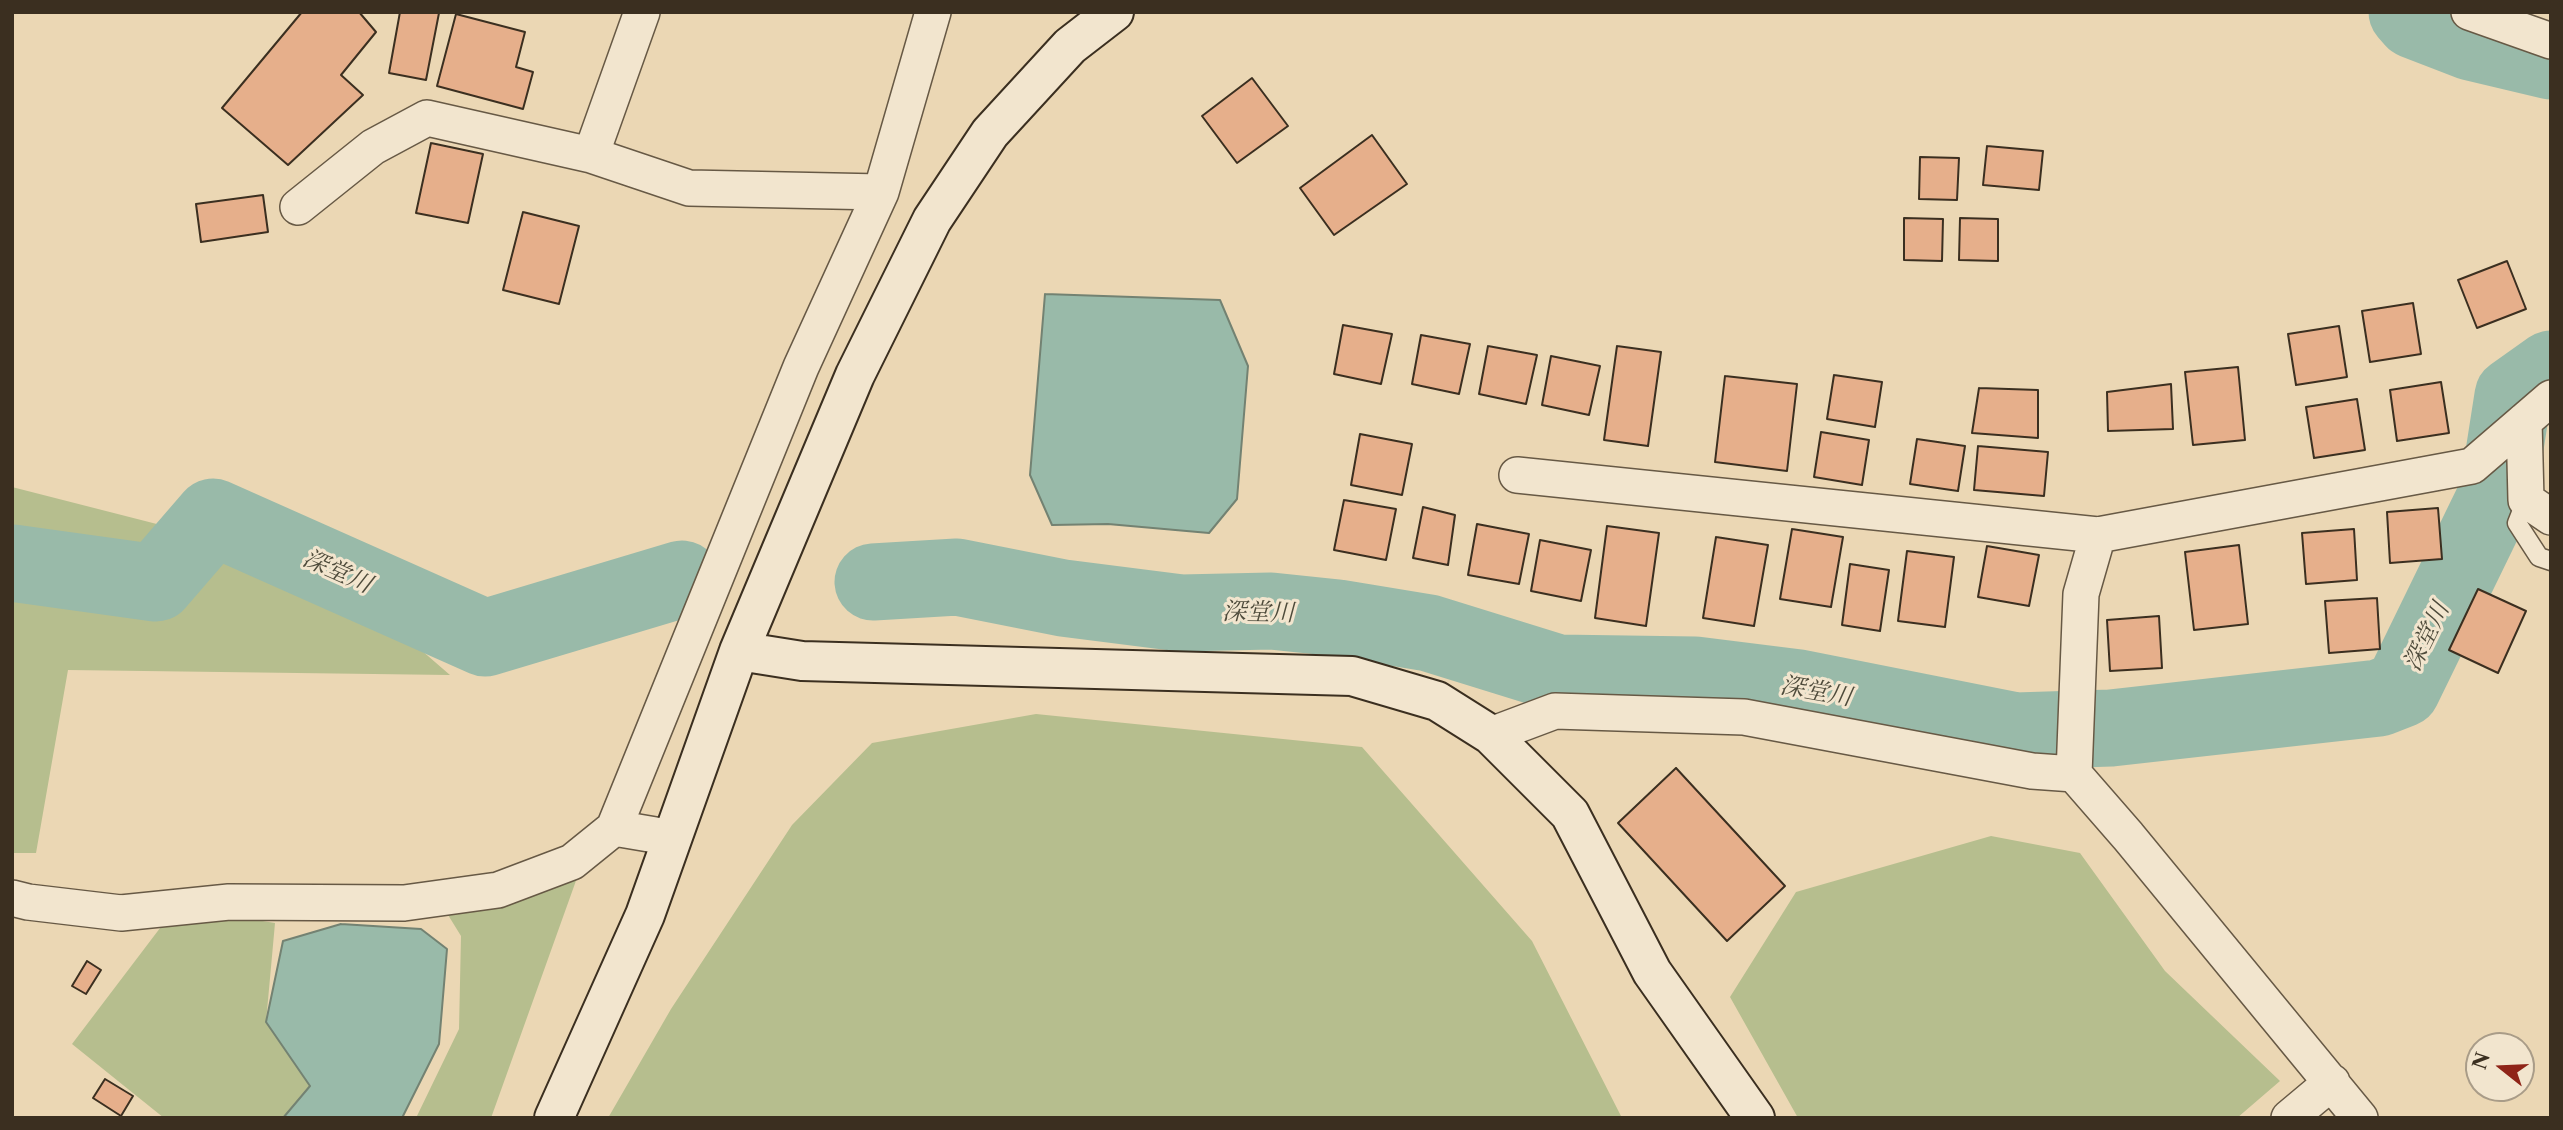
<!DOCTYPE html>
<meta charset="utf-8">
<style>
body{margin:0}
#map{position:relative;width:2563px;height:1130px;overflow:hidden;background:#ebd7b4;font-family:"Libre Caslon Text",serif}
canvas{display:block}
.frame{position:absolute;inset:0;border:14px solid #3b2f20;pointer-events:none}
.north{position:absolute;left:2465px;top:1032px;width:70px;height:70px;box-sizing:border-box;background:#f2e5ce;border:2px solid #a99c88;border-radius:50%;rotate:288deg;font-size:19px;font-weight:700;line-height:28px;text-align:center;color:#3b2f20}
.north::after{content:'';display:block;margin:auto;width:24px;height:32px;background:#8f2418;clip-path:polygon(50% 0,100% 100%,50% 72%,0 100%)}
</style>
<div id="map">
<canvas width="2563" height="1130"></canvas>
<div class="frame"></div>
<div class="north">N</div>
</div>
<script>
const g = document.querySelector('canvas').getContext('2d');
g.lineJoin = 'round';
function paint(path, color) {
  g.fillStyle = color;
  g.fill(path, 'evenodd');
}
function shape(rows) {
  const path = new Path2D();
  for (const r of rows) {
    path.moveTo(r[0], r[1]);
    for (let i = 2; i < r.length; i += 2) path.lineTo(r[i], r[i + 1]);
  }
  return path;
}
function strokePath(path, color, width, dash) {
  g.strokeStyle = color;
  g.lineWidth = width;
  g.lineCap = dash ? 'butt' : 'round';
  g.setLineDash(dash || []);
  g.stroke(path);
}
function drawText(font, color, halo, rows, align = 'center') {
  g.font = font + ' "Libre Caslon Text","Noto Serif JP",serif';
  g.lineWidth = 6;
  g.setLineDash([]);
  g.textBaseline = 'middle';
  g.strokeStyle = halo;
  g.fillStyle = color;
  for (const [text, x, y, turn = 0] of rows) {
    g.save();
    g.translate(x, y);
    g.rotate((+turn || 0) * Math.PI / 180);
    g.textAlign = isNaN(turn) ? turn : align;
    if (halo) g.strokeText(text, 0, 0);
    g.fillText(text, 0, 0);
    g.restore();
  }
}
paint(shape([
 [12,487,325,567,450,675,68,670,36,853,12,853],
 [1036,714,1362,747,1532,941,1622,1118,608,1118,671,1009,792,825,872,743],
 [1991,836,2080,853,2165,971,2280,1081,2237,1118,1798,1118,1730,997,1796,892],
 [587,850,491,1118,416,1118,459,1029,461,936,445,910],
 [176,907,275,923,266,1022,310,1086,283,1118,164,1118,72,1044]
]), '#b6be8e');
const water = shape([
 [1045,294,1220,300,1248,366,1237,499,1209,533,1108,524,1052,525,1030,475,1045,294],
 [341,924,421,929,447,949,439,1044,402,1118,283,1118,310,1086,266,1022,283,941,341,924]
]);
paint(water, '#99baa9');
strokePath(water, '#738272', 2);
strokePath(shape([
 [2407,12,2414,20,2471,42,2551,61],
 [12,563,156,583,213,517,485,638,682,579],
 [873,582,957,577,1063,598,1181,613,1271,611,1338,618,1429,633,1558,673,1695,675,1799,688,2016,731,2111,728,2379,698,2402,689,2498,492,2513,396,2551,369]
]), '#99baa9', 77);
const building = shape([
 [302,12,359,12,376,32,341,75,363,95,288,165,222,108,302,12],
 [400,12,439,13,426,80,389,73,400,12],
 [456,14,525,32,516,67,533,72,523,109,437,86,456,14],
 [1252,78,1288,126,1237,163,1202,116,1252,78],
 [1372,135,1407,184,1334,235,1300,188,1372,135],
 [431,143,483,154,468,223,416,213,431,143],
 [1987,146,2043,151,2039,190,1983,185,1987,146],
 [1920,157,1959,158,1957,200,1919,199,1920,157],
 [263,195,268,232,201,242,196,204,263,195],
 [523,212,579,226,559,304,503,290,523,212],
 [1904,218,1943,219,1942,261,1904,260,1904,218],
 [1960,218,1998,219,1998,261,1959,260,1960,218],
 [2507,261,2526,309,2477,328,2458,280,2507,261],
 [2413,303,2421,354,2370,362,2362,311,2413,303],
 [1343,325,1392,334,1381,384,1334,374,1343,325],
 [2339,326,2347,377,2296,385,2288,334,2339,326],
 [1421,335,1470,344,1459,394,1412,384,1421,335],
 [1488,346,1537,355,1526,404,1479,394,1488,346],
 [1617,346,1661,352,1648,446,1604,440,1617,346],
 [1551,356,1600,366,1589,415,1542,405,1551,356],
 [2238,367,2245,440,2193,445,2185,372,2238,367],
 [1834,375,1882,382,1875,427,1827,419,1834,375],
 [1725,376,1797,384,1787,471,1715,462,1725,376],
 [2441,382,2449,433,2397,441,2390,390,2441,382],
 [2171,384,2173,429,2108,431,2107,392,2171,384],
 [1979,388,2038,390,2038,438,1972,433,1979,388],
 [2357,399,2365,450,2314,458,2306,407,2357,399],
 [1821,432,1869,440,1862,485,1814,477,1821,432],
 [1360,434,1412,444,1402,495,1351,485,1360,434],
 [1917,439,1965,446,1958,491,1910,484,1917,439],
 [1978,446,2048,452,2044,496,1974,490,1978,446],
 [1344,500,1396,509,1386,560,1334,550,1344,500],
 [1423,507,1455,515,1448,565,1413,558,1423,507],
 [2438,508,2442,559,2390,563,2387,512,2438,508],
 [1477,524,1529,534,1519,584,1468,575,1477,524],
 [1607,526,1659,533,1646,626,1595,618,1607,526],
 [1792,529,1843,537,1831,607,1780,599,1792,529],
 [2354,529,2357,580,2306,584,2302,533,2354,529],
 [1716,537,1768,545,1754,626,1703,618,1716,537],
 [1540,540,1591,550,1581,601,1531,591,1540,540],
 [2239,545,2248,624,2194,630,2185,552,2239,545],
 [1987,546,2039,555,2029,606,1978,597,1987,546],
 [1907,551,1954,557,1945,627,1898,621,1907,551],
 [1850,564,1889,570,1880,631,1842,625,1850,564],
 [2478,589,2526,611,2498,673,2449,650,2478,589],
 [2377,598,2380,649,2329,653,2325,601,2377,598],
 [2159,616,2162,668,2110,671,2107,620,2159,616],
 [1676,768,1785,886,1727,941,1618,823,1676,768],
 [87,961,101,970,86,994,72,986,87,961],
 [105,1079,133,1096,121,1116,93,1098,105,1079]
]);
paint(building, '#e6af8b');
strokePath(building, '#3b2f20', 2);
const lane = shape([
 [2526,500,2517,523,2539,557,2551,561]
]);
const street = shape([
 [2469,12,2551,41],
 [591,155,642,12],
 [298,207,373,147,427,118,591,155,689,188,881,192],
 [2524,421,2526,500,2551,517],
 [1517,475,2098,535],
 [1491,735,1555,711,1744,717,2032,771,2074,774,2128,836,2360,1118],
 [2074,774,2081,594,2098,535,2472,466,2551,398],
 [614,828,801,367,881,192,933,12],
 [12,898,28,902,121,913,229,902,404,903,498,890,572,862,614,828,673,838],
 [2289,1118,2332,1082]
]);
const secondary = shape([
 [739,651,802,661,1352,676,1437,701,1491,735,1570,814,1652,972,1755,1118],
 [554,1118,645,915,739,651,855,375,932,220,990,133,1070,46,1114,12]
]);
strokePath(lane, '#675945', 21);
strokePath(street, '#675945', 38);
strokePath(secondary, '#3b2f20', 42);
strokePath(lane, '#f2e5ce', 18);
strokePath(street, '#f2e5ce', 35);
strokePath(secondary, '#f2e5ce', 38);
drawText('italic 24px', '#4e4b3b', '#f2e5ce', [
 ["深堂川",337,572,24],
 ["深堂川",1258,613,1],
 ["深堂川",2427,637,-64],
 ["深堂川",1816,692,10]
]);
</script>
